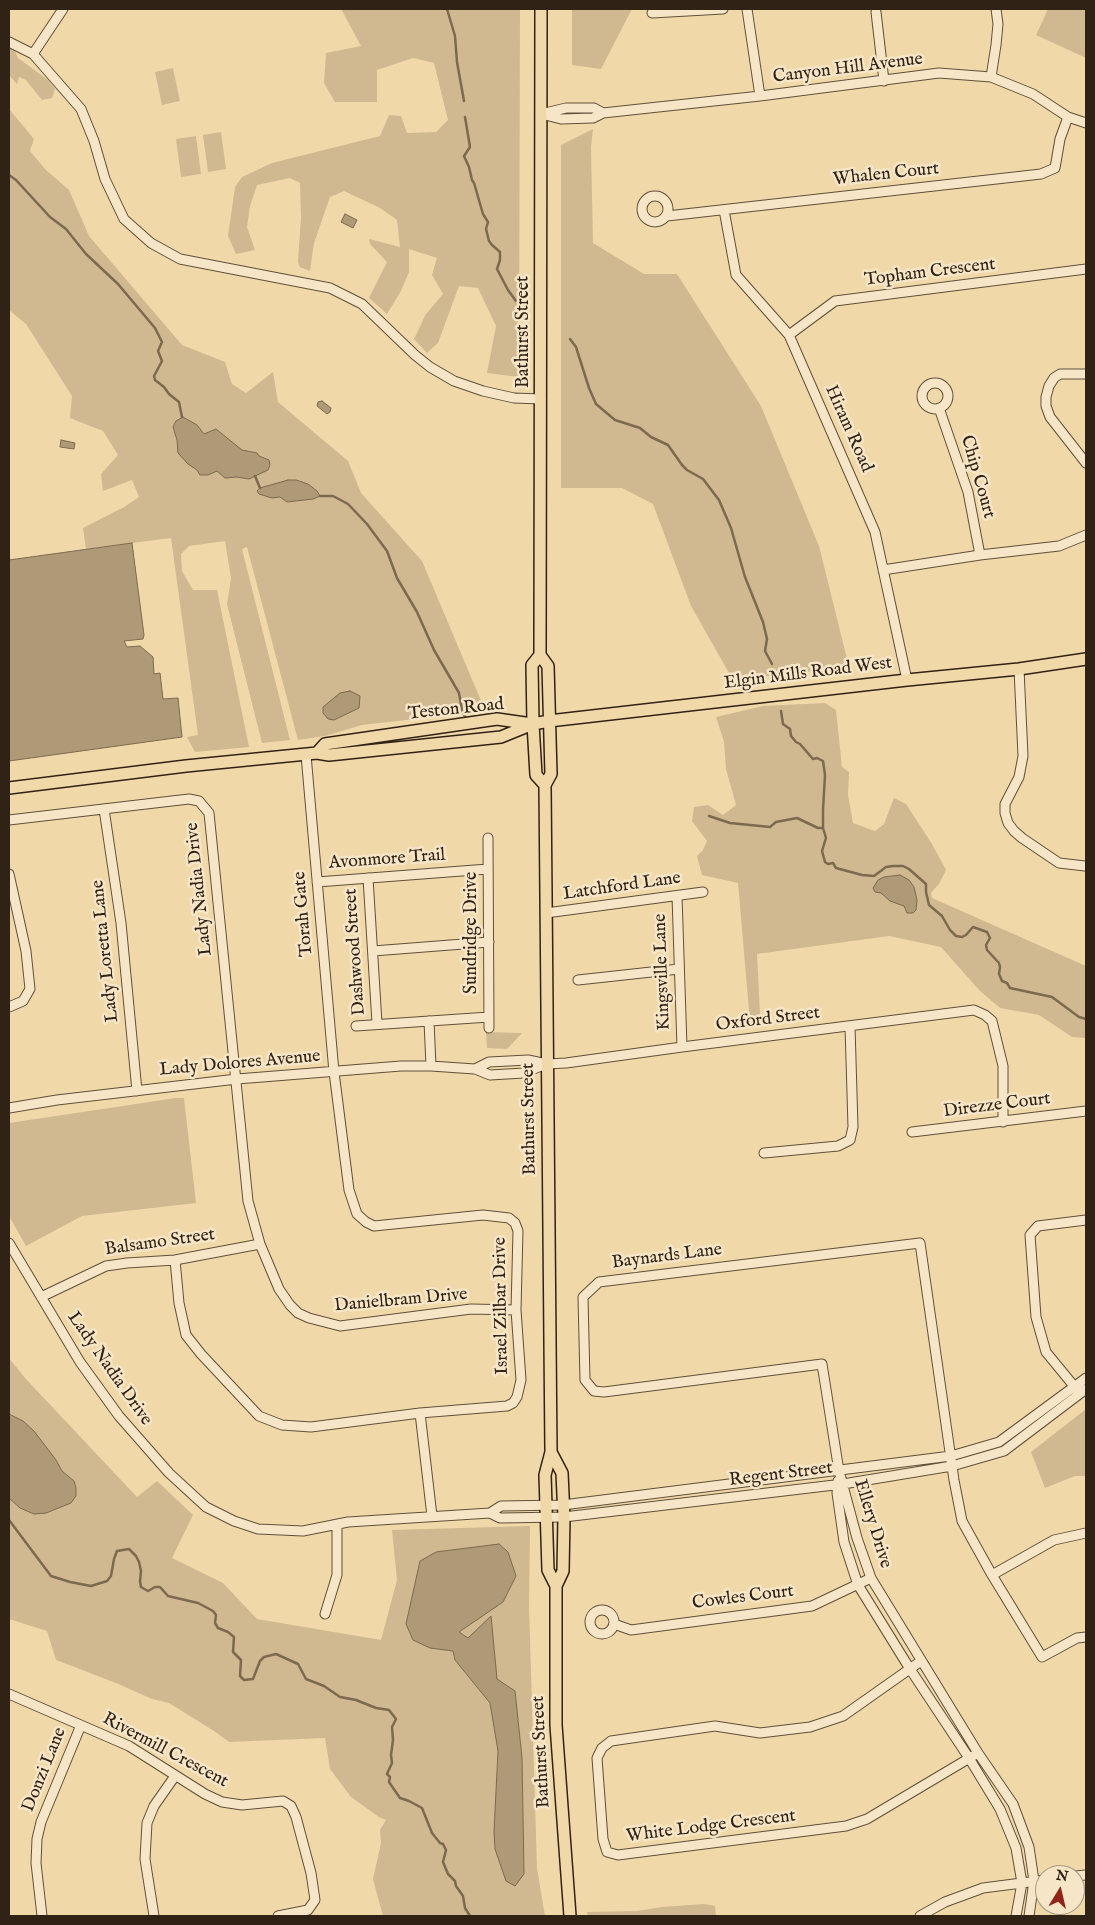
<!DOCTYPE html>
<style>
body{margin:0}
#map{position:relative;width:1095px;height:1925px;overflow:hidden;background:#f1d8a9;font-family:"IM FELL English",serif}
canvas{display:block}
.frame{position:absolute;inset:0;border:10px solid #302215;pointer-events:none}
.north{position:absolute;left:1035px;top:1865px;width:50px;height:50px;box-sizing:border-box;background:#f6e6c7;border:1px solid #a79880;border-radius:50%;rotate:9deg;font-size:14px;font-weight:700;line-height:20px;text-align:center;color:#302215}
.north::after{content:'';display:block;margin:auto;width:18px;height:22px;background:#8f2418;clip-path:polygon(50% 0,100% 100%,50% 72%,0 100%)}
</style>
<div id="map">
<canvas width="1095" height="1925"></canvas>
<div class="frame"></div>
<div class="north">N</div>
</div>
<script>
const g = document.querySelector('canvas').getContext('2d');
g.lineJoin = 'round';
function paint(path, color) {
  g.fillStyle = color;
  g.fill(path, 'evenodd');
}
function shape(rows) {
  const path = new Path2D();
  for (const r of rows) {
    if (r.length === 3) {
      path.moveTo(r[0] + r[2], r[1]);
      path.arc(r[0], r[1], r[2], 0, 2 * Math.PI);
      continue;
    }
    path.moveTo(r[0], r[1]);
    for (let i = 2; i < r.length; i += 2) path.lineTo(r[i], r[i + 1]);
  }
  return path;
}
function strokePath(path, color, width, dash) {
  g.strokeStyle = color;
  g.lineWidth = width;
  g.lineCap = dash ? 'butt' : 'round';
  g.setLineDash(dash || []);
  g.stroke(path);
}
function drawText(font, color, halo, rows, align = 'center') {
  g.font = font + ' "IM FELL English",serif';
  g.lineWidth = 5;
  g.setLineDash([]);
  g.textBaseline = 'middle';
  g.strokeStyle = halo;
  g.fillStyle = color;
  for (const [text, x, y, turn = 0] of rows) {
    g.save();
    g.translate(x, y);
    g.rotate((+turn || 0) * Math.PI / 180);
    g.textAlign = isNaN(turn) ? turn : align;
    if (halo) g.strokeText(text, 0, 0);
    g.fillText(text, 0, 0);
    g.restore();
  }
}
paint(shape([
 [341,9,520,9,519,377,487,373,496,326,478,288,459,286,438,343,427,353,414,339,426,314,443,294,432,275,437,258,409,249,409,272,401,291,387,314,369,298,387,262,370,244,369,239,400,247,397,220,380,208,344,191,330,197,314,243,310,271,300,267,298,262,301,217,300,183,290,178,257,185,250,206,247,227,255,250,236,254,228,236,235,187,242,177,272,163,380,136,389,115,401,116,407,133,436,132,448,120,434,63,413,58,377,70,377,102,335,102,324,83,326,53,361,46],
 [572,9,632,9,601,69,572,65],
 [1048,9,1086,9,1086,58,1036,35],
 [9,49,14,49,18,58,48,80,55,89,52,98,42,100,26,80,19,77,17,84,9,75],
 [173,68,180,101,162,105,155,72],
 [9,109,34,139,30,151,46,170,69,190,89,236,182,345,225,362,232,384,246,393,273,372,278,402,348,461,361,493,422,561,482,703,435,707,433,717,362,725,325,736,298,740,247,547,242,549,290,740,262,743,227,604,231,578,225,541,189,546,181,554,182,571,193,590,217,590,249,747,195,752,187,737,198,735,171,538,86,549,83,528,124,507,139,497,132,480,103,491,101,474,118,455,103,431,70,418,72,396,26,324,9,310],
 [593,129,591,147,593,243,644,274,677,274,761,406,819,546,849,667,733,680,691,606,653,504,622,488,561,488,561,145],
 [221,132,226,169,208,172,203,135],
 [196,136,201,174,181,177,176,139],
 [825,703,836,710,842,767,849,772,848,795,853,823,875,831,884,824,894,798,906,804,932,844,946,870,939,884,931,893,932,898,1086,966,1086,1038,1072,1037,1039,1015,1000,1008,979,990,941,947,889,936,757,954,760,1014,750,1022,738,883,702,875,697,856,703,850,707,841,692,821,694,807,708,805,723,815,736,805,726,769,724,742,716,717,763,706],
 [486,1032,522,1033,507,1049,487,1048],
 [176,1098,184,1098,196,1203,82,1216,26,1246,9,1216,9,1123],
 [9,1358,25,1378,137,1497,157,1481,193,1515,172,1558,223,1583,257,1619,381,1640,397,1580,392,1530,530,1526,529,1607,537,1868,545,1916,383,1916,373,1879,381,1843,380,1830,386,1820,379,1817,351,1797,330,1769,325,1738,229,1742,214,1731,169,1703,152,1699,116,1683,56,1660,47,1631,9,1619],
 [1086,1409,1086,1476,1075,1476,1045,1488,1031,1452],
 [704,1904,715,1906,716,1916,588,1916,587,1912,637,1911,662,1907]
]), '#d0b990');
const water = shape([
 [345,214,357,220,353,228,341,222,345,214],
 [322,401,331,408,330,412,327,414,317,406,318,402,322,401],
 [183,417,197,425,204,434,216,429,242,450,257,453,259,456,269,460,270,465,268,470,249,479,237,477,225,478,217,471,208,475,200,475,197,470,188,464,178,453,177,440,173,427,176,421,183,417],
 [61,440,75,443,74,449,60,447,61,440],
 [288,480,296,480,308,484,317,491,320,496,313,499,287,502,280,497,272,498,259,494,257,491,260,488,288,480],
 [132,543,144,635,143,639,124,641,127,647,140,646,153,657,154,674,160,673,163,699,178,698,182,737,9,761,9,560,132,543],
 [350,691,360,696,359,708,334,720,328,719,323,713,323,707,340,693,350,691],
 [900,875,909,880,914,887,917,900,916,910,913,913,907,913,904,906,890,901,881,893,875,892,873,888,878,880,884,877,900,875],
 [9,1414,23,1421,34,1431,56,1460,62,1471,74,1481,76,1488,76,1496,71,1503,46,1513,34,1514,20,1508,9,1498,9,1414],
 [499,1544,508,1552,516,1576,503,1602,459,1632,468,1638,491,1616,497,1679,515,1691,522,1758,524,1874,515,1886,506,1881,495,1849,494,1832,498,1751,490,1703,455,1660,453,1651,430,1648,413,1640,406,1624,420,1561,436,1552,499,1544]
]);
paint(water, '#af9a77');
strokePath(water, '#7c6a50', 1);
strokePath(shape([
 [447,9,455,36,457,62,464,101],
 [465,117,470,147,464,156,469,167,472,180,474,183,483,214,488,222,486,229,489,241,492,245,500,252,500,260,497,269,508,290,516,301],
 [9,175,16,180,50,217,66,229,86,254,118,284,155,328,162,342,158,351,162,361,154,376,155,380,164,387,169,394,179,402,182,417],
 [570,339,576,347,589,388,596,404,615,420,640,428,651,437,668,445,682,465,687,470,703,479,719,500,731,528,745,577,763,622,767,639,765,651,772,664],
 [255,476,260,488],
 [320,496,333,496,348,504,367,524,387,551,397,578,417,612,434,650,459,693,462,710,466,719],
 [781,711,783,724,790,729,791,736,796,742,800,744,813,759,817,758,823,761,825,775,823,810,823,828,826,838,822,851,825,862,828,864,833,863,836,868,862,875,874,876,886,867,893,866,903,866,909,869,926,884,926,892,929,905,942,916,950,930,956,936,962,937,966,935,973,927,987,932,990,938,986,945,987,950,999,963,1000,967,999,974,1002,981,1007,983,1010,988,1052,997,1079,1017,1086,1019],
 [709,816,730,823,770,827,776,822,797,818,818,828,823,828],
 [9,1520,51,1576,70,1582,91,1586,107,1581,111,1576,114,1559,117,1551,129,1549,136,1556,139,1562,141,1571,140,1581,141,1587,148,1591,155,1587,160,1587,168,1596,198,1603,213,1611,216,1615,215,1623,218,1628,228,1632,234,1637,233,1652,241,1660,240,1676,244,1680,253,1679,260,1661,264,1657,276,1654,298,1664,306,1679,324,1686,340,1697,356,1700,376,1708,389,1710,396,1719,392,1727,393,1740,391,1755,392,1763,387,1774,390,1777,389,1782,400,1798,409,1801,422,1808,432,1833,440,1843,443,1844,446,1850,443,1862,448,1874,455,1881,456,1886,463,1896,465,1908,470,1916]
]), '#7c6a50', 2.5);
const minor = shape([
 [747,9,760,96],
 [876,12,884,81],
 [652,13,723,9],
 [9,42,33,54,81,109,94,141,105,179,124,219,151,243,180,259,330,288,362,304,415,355,430,367,454,381,483,391,514,398,541,399],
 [33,54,63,9],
 [991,77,996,45,998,24,996,9],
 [541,114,561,119,593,118,603,113,760,96,939,73,991,77,1033,94,1068,117,1086,123],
 [541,114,566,108,594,108,603,113],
 [655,209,13],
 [724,210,736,275,789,335,875,532,907,680],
 [667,216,1041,174,1055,168,1060,139,1068,117],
 [789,335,835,301,1086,269],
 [1086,374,1060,374,1054,378,1049,386,1046,397,1046,406,1050,417,1086,463],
 [935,396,13],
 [939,408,968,492,980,555],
 [883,570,980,555,1059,546,1086,535],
 [1019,669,1023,756,1019,777,1005,804,1005,813,1008,823,1014,831,1022,838,1059,863,1085,866],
 [104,809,121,923,137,1091],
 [9,820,189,799,199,801,209,813,248,1201,260,1244,279,1289,290,1305,298,1313,309,1318,340,1326,471,1309,516,1310],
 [488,838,489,1028],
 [9,874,26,951,30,989,23,1001,9,1007],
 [368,878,377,1023],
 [317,882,488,869],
 [677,896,682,1047],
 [546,913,703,892],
 [373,951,489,942],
 [578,980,679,969],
 [429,1021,431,1066],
 [356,1026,489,1017],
 [475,1069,489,1062,528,1060,547,1064,566,1063,682,1047,974,1010,985,1015,992,1021,1003,1066,1003,1122],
 [9,1108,57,1100,237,1079,401,1066,431,1066,475,1069,490,1075,524,1073,546,1064],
 [912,1132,1086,1111],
 [764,1153,838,1146,850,1140,853,1127,850,1026],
 [9,1243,80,1362,119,1416,169,1473,206,1507,234,1521,258,1529,303,1531,348,1522,490,1513,501,1506,563,1505,951,1456,999,1442,1086,1378],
 [175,1260,179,1303,186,1335,201,1354,259,1416,282,1425,311,1427,420,1413,507,1406,513,1403,517,1397,521,1380,516,1310,518,1231,515,1223,509,1218,483,1215,374,1226,366,1222,357,1214,349,1190,334,1072,306,755],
 [41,1297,106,1266,127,1263,175,1260,260,1244],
 [1078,1391,1046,1352,1036,1317,1030,1235,1038,1226,1086,1220],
 [420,1413,432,1516],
 [838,1481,837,1493,844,1542,858,1585,910,1669,969,1758,1000,1809,1016,1848,1022,1883,1016,1916],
 [490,1513,500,1518,564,1517,843,1484,952,1466,1004,1451,1086,1389],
 [992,1575,1054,1540,1086,1533],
 [602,1622,12],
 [325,1614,337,1575,337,1525],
 [614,1624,631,1630,812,1606,871,1578],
 [921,1661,843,1716,810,1727,760,1733,715,1726,611,1741,602,1748,597,1758,603,1839,607,1852,618,1855,846,1826,867,1819,978,1753],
 [9,1694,129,1746,205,1794,222,1802,242,1805,283,1801,291,1806,296,1817,311,1873,315,1900,308,1910,278,1916],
 [1075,1876,1086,1875],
 [42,1916,36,1863,37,1839,41,1822,81,1725],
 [154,1916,145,1859,147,1823,154,1806,175,1776],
 [920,1916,945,1902,983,1888,1045,1880],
 [1029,1916,1034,1881,1029,1847,1013,1804,978,1753,871,1578,857,1538,839,1471,822,1364,604,1392,594,1391,585,1380,583,1297,599,1282,920,1243,954,1480,962,1521,992,1575,1042,1657,1077,1638,1086,1637]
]);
const major = shape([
 [541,9,540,655,548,666,551,774,545,785,551,1452,545,1475,548,1570,556,1586],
 [540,655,532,665,533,724,536,775,545,785],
 [317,753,325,744,497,719,532,724],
 [9,788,186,766,317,753,329,755,501,737,533,724,549,721,907,680,1019,669,1086,659],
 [551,1452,562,1473,564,1517,563,1571,556,1586,556,1725,570,1916]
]);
strokePath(minor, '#60503a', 11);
strokePath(major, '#302215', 14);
strokePath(minor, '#f6e6c7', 9);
strokePath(major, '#f1d8a9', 11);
drawText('18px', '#302215', '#f6e6c7', [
 ["Canyon Hill Avenue",848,69,-7],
 ["Whalen Court",886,175,-6],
 ["Topham Crescent",930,273,-7],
 ["Bathurst Street",524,332,-90],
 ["Hiram Road",848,429,66],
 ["Chip Court",977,477,74],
 ["Elgin Mills Road West",808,674,-7],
 ["Teston Road",456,710,-6],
 ["Avonmore Trail",387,860,-4],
 ["Latchford Lane",622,887,-8],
 ["Lady Nadia Drive",200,889,-96],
 ["Torah Gate",304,914,-95],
 ["Sundridge Drive",472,933,-90],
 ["Lady Loretta Lane",106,951,-96],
 ["Dashwood Street",356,952,-94],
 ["Kingsville Lane",663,972,-92],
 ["Oxford Street",768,1020,-7],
 ["Lady Dolores Avenue",240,1064,-5],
 ["Direzze Court",997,1106,-7],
 ["Bathurst Street",530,1119,-91],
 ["Balsamo Street",160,1243,-8],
 ["Baynards Lane",667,1257,-7],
 ["Danielbram Drive",401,1301,-5],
 ["Israel Zilbar Drive",502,1306,-91],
 ["Lady Nadia Drive",109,1369,55],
 ["Regent Street",781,1475,-7],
 ["Ellery Drive",872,1524,73],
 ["Cowles Court",743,1598,-7],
 ["Rivermill Crescent",165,1751,28],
 ["Bathurst Street",542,1752,-93],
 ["Donzi Lane",45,1770,-68],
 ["White Lodge Crescent",711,1827,-7]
]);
</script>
